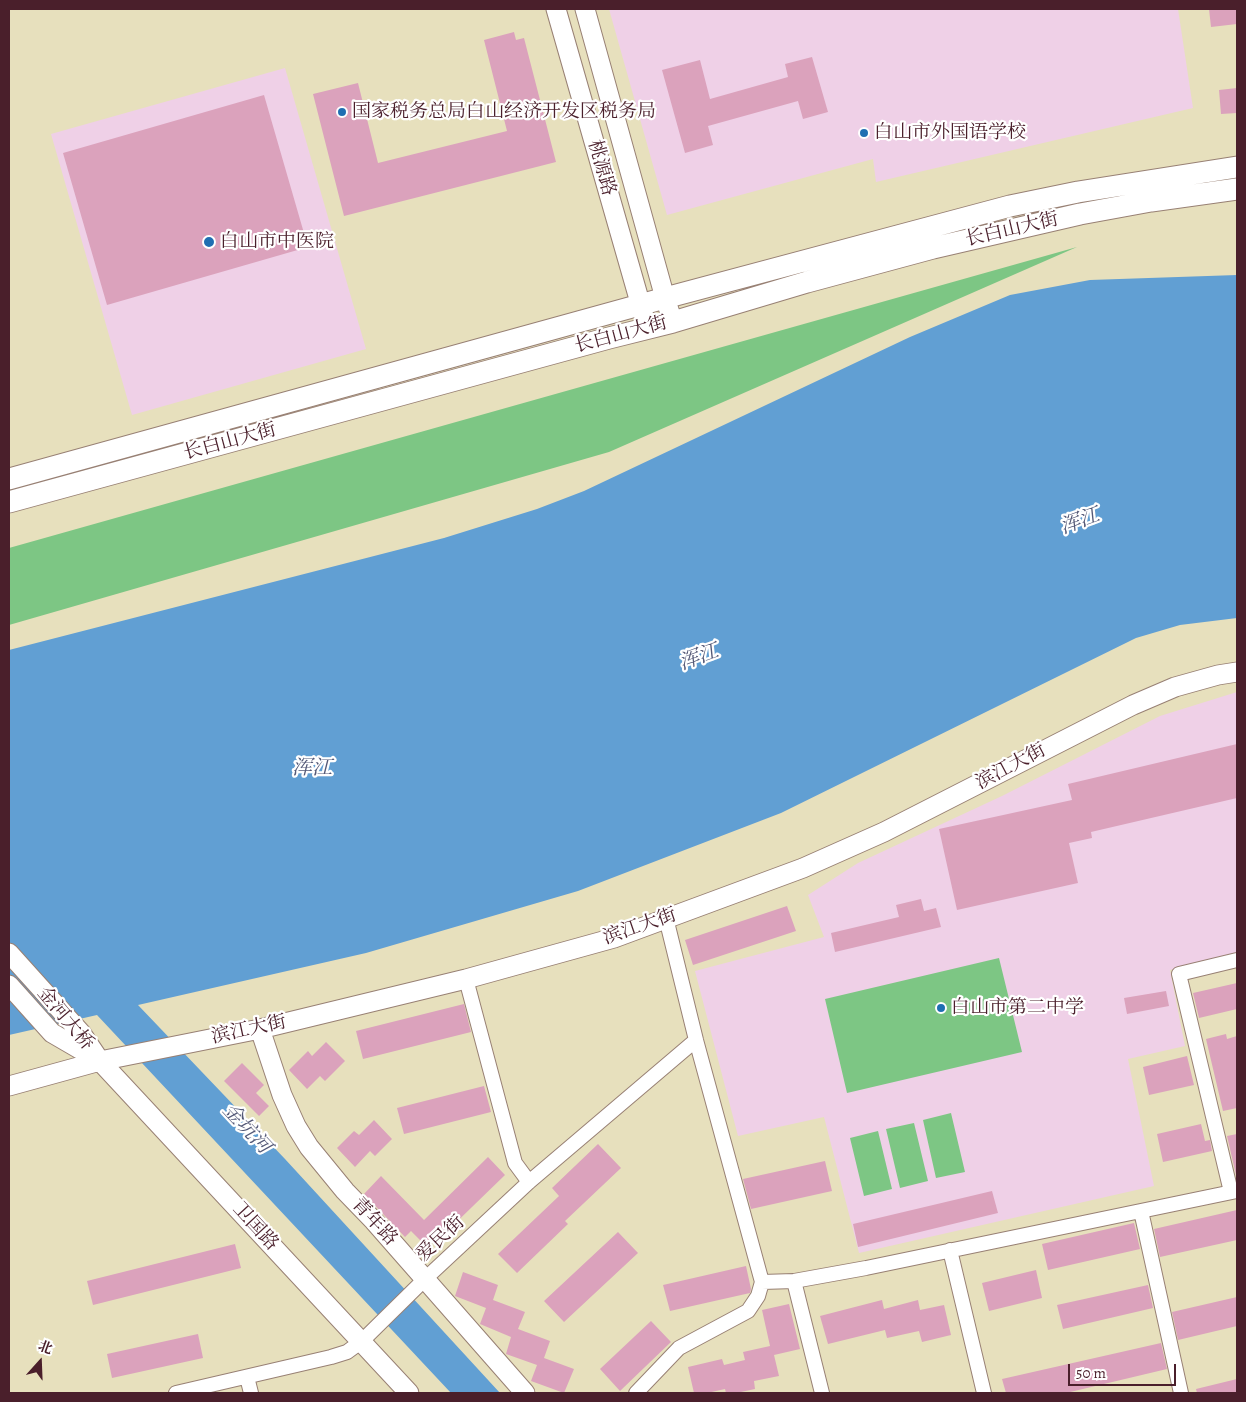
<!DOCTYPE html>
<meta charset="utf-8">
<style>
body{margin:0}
#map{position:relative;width:1246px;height:1402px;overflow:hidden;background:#e7e0bd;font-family:Alegreya,"Noto Serif SC",serif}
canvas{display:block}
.frame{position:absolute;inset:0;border:10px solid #4a1f2b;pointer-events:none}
.north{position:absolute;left:15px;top:1337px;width:50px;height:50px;-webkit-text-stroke:4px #fff;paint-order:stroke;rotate:20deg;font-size:14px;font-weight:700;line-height:20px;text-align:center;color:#4a1f2b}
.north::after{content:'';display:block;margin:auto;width:18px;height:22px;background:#4a1f2b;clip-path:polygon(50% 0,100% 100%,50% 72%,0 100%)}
.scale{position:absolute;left:1068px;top:1364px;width:108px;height:22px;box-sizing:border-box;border:2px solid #4a1f2b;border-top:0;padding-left:6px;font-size:15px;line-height:18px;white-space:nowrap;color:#4a1f2b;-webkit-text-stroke:4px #fff;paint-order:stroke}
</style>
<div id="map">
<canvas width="1246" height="1402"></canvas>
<div class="frame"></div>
<div class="north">北</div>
<div class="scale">50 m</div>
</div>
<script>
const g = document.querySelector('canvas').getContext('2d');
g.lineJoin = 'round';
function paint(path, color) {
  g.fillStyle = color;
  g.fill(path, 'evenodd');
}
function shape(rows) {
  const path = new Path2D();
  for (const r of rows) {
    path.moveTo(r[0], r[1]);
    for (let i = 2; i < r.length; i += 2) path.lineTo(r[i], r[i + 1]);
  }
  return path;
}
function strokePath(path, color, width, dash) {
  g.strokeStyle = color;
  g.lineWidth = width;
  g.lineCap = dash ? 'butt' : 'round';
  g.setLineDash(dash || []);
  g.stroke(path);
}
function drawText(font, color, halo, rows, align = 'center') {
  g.font = font + ' Alegreya,"Noto Serif SC",serif';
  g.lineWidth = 4.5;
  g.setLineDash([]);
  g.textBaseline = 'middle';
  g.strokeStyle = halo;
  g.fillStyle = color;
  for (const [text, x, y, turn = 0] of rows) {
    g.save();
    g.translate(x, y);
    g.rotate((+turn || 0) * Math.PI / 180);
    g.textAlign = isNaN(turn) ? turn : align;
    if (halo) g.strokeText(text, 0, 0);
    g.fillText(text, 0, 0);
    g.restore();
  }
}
paint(shape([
 [609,9,1178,9,1193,108,876,182,873,159,667,215],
 [285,68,366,349,132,415,51,134],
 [1237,692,1237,954,1170,970,1185,1046,1128,1059,1154,1186,859,1253,824,1117,738,1136,695,971,824,937,808,895,858,863,1002,796,1160,716]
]), '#efd0e7');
paint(shape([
 [1077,247,609,452,9,625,9,548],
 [999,958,1022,1052,847,1093,825,999],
 [951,1113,965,1172,936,1178,923,1120],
 [914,1123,928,1181,900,1188,886,1129],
 [878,1131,892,1189,864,1196,850,1138]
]), '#7dc684');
paint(shape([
 [1237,275,1237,618,1180,625,1136,638,781,813,578,891,366,953,138,1005,285,1159,500,1393,451,1393,97,1015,9,1035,9,650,444,538,537,509,584,491,910,337,1010,295,1090,280]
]), '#619fd3');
paint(shape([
 [1209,9,1237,9,1237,24,1211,27],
 [514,32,516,40,524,38,556,162,344,216,313,94,358,83,378,163,507,131,484,40],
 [812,57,828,112,803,119,798,101,708,126,713,145,685,153,662,70,700,60,710,99,788,77,785,64],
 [1237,88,1237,113,1221,114,1219,90],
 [264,95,308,247,107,305,63,153],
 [1237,744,1237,798,1091,832,1092,838,1069,843,1078,883,957,910,939,829,1072,800,1068,784],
 [921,899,924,911,936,908,941,927,835,952,831,933,899,917,896,905],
 [787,906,796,931,693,965,685,940],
 [1237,983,1237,1009,1199,1018,1193,993],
 [1166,991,1169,1006,1127,1014,1124,998],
 [464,1004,471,1032,363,1059,356,1031],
 [1226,1034,1227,1039,1237,1036,1237,1108,1223,1111,1206,1039],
 [326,1042,345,1061,325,1081,320,1076,307,1089,289,1070,308,1051,312,1056],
 [1187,1056,1194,1085,1149,1095,1143,1067],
 [242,1063,264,1085,256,1093,269,1106,259,1116,224,1081],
 [484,1086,491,1112,404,1134,397,1108],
 [374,1120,392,1139,375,1156,370,1151,355,1167,337,1148,354,1131,359,1135],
 [1201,1124,1205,1141,1210,1140,1212,1151,1163,1162,1157,1134],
 [1237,1134,1237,1175,1236,1175,1227,1136],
 [598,1144,621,1168,565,1221,568,1224,517,1273,498,1254,559,1196,552,1188],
 [488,1157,505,1175,439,1239,434,1234,424,1244,411,1231,405,1237,364,1194,381,1176,424,1220],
 [825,1161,832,1191,751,1209,743,1179],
 [992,1191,998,1213,858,1247,853,1224],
 [1237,1210,1237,1240,1160,1257,1154,1229],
 [1134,1223,1140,1249,1048,1270,1042,1244],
 [618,1232,638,1253,564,1322,544,1301],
 [235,1244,241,1268,93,1305,87,1281],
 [746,1266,751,1289,750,1293,670,1311,663,1285],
 [1036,1270,1042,1298,989,1311,982,1283],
 [463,1272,498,1285,493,1300,525,1312,518,1329,550,1341,544,1358,574,1369,564,1393,531,1381,537,1365,506,1354,511,1337,480,1324,486,1308,455,1296],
 [1148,1285,1153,1308,1063,1329,1057,1305],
 [1237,1297,1237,1326,1178,1340,1172,1312],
 [882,1300,884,1309,918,1300,920,1310,944,1305,951,1335,922,1342,919,1331,887,1338,885,1330,828,1344,820,1316],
 [789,1304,800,1349,774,1355,779,1376,754,1381,755,1389,736,1393,726,1393,725,1389,707,1393,694,1393,688,1367,722,1359,724,1365,745,1360,743,1352,770,1346,762,1310],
 [651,1321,671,1342,620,1391,600,1369],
 [198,1334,203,1358,112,1378,107,1354],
 [1161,1343,1167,1369,1066,1393,1006,1393,1002,1379],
 [1237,1379,1237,1393,1197,1393,1196,1389]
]), '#dba2bc');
const street = shape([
 [666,918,696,1040,762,1282],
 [466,979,515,1163,529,1182],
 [1231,1192,1179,974,1237,960],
 [1141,1211,1181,1393],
 [950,1250,984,1393],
 [794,1281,822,1393],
 [247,1377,251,1393],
 [176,1393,331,1357,347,1352,362,1341,425,1279,529,1182,696,1040],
 [636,1393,679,1348,748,1311,758,1296,762,1282,794,1281,866,1268,1237,1191]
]);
const secondary = shape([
 [556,9,647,327],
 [585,9,665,298,673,322],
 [9,953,81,1033,100,1061,409,1393],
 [9,985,52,1033,95,1058],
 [260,1029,282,1095,296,1126,309,1147,345,1191,374,1221,525,1393],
 [9,1086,100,1061,260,1029,466,979,614,938,803,868,884,832,1133,705,1175,687,1218,675,1237,672]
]);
const primary = shape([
 [9,479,665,298,1010,206,1078,192,1237,167],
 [9,502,609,338,673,322,807,282,933,248,1080,214,1151,201,1237,189]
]);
strokePath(street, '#988074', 16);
strokePath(secondary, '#988074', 21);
strokePath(primary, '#988074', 23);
strokePath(street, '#fff', 14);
strokePath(secondary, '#fff', 19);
strokePath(primary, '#fff', 21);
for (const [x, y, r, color] of [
 [342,112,5,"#1f6fb2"],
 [864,133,5,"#1f6fb2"],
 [209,242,6,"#1f6fb2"],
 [941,1008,5,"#1f6fb2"]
]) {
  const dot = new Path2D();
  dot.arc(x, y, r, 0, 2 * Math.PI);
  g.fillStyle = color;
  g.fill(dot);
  strokePath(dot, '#fff', 2);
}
drawText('19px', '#4a1f2b', '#fff', [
 ["国家税务总局白山经济开发区税务局",352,112],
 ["白山市外国语学校",874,133],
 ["白山市中医院",220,242],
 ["白山市第二中学",951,1008]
], 'left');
drawText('19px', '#4a1f2b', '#fff', [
 ["桃源路",601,168,74],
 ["长白山大街",1012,230,-13],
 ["长白山大街",621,335,-15],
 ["长白山大街",230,442,-15],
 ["滨江大街",1011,767,-28],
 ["滨江大街",640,927,-19],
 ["金河大桥",65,1019,50],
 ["滨江大街",249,1030,-12],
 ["青年路",374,1222,47],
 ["卫国路",255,1227,47],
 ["爱民街",441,1239,-43]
]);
drawText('italic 20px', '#545977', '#fff', [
 ["浑江",1080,522,-20],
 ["浑江",699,658,-20],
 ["浑江",312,769],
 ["金坑河",246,1129,47]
]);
</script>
